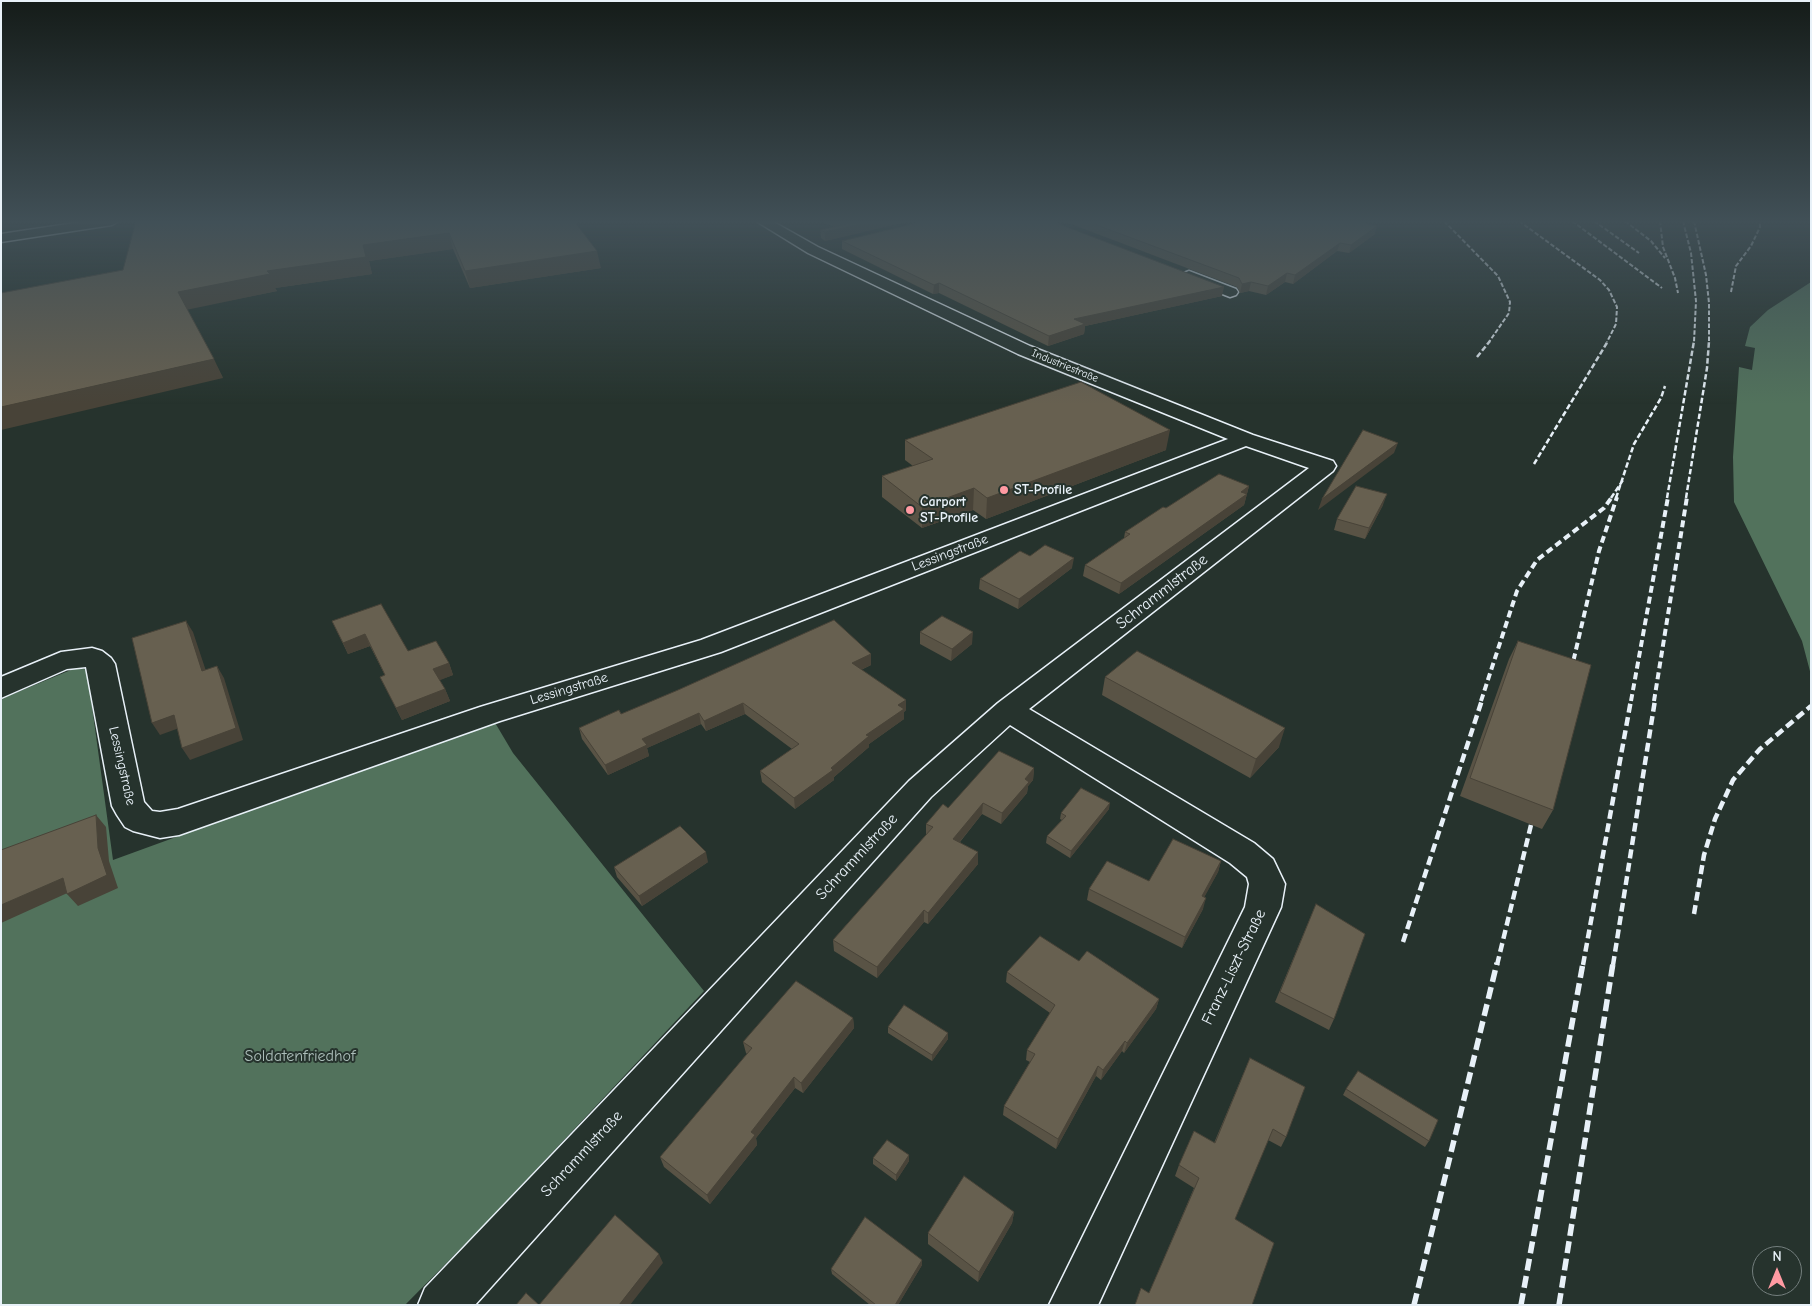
<!DOCTYPE html>
<meta charset="utf-8">
<style>
body{margin:0}
#map{position:relative;width:1812px;height:1306px;overflow:hidden;background:#26332d;font-family:"Comic Neue",sans-serif}
canvas{display:block}
.frame{position:absolute;inset:0;border:2px solid #e8f1f8;pointer-events:none}
.north{position:absolute;left:1752px;top:1246px;width:50px;height:50px;box-sizing:border-box;background:#26332d;border:1px solid #747f7e;border-radius:50%;rotate:0deg;font-size:14px;font-weight:700;line-height:20px;text-align:center;color:#e8f1f8}
.north::after{content:'';display:block;margin:auto;width:18px;height:22px;background:#ff9aa2;clip-path:polygon(50% 0,100% 100%,50% 72%,0 100%)}
</style>
<div id="map">
<canvas width="1812" height="1306"></canvas>
<div class="frame"></div>
<div class="north">N</div>
</div>
<script>
const g = document.querySelector('canvas').getContext('2d');
g.lineJoin = 'round';
function paint(path, color) {
  g.fillStyle = color;
  g.fill(path, 'evenodd');
}
function shape(rows) {
  const path = new Path2D();
  for (const r of rows) {
    path.moveTo(r[0], r[1]);
    for (let i = 2; i < r.length; i += 2) path.lineTo(r[i], r[i + 1]);
  }
  return path;
}
function strokePath(path, color, width, dash) {
  g.strokeStyle = color;
  g.lineWidth = width;
  g.lineCap = dash ? 'butt' : 'round';
  g.setLineDash(dash || []);
  g.stroke(path);
}
function drawText(font, color, halo, rows, align = 'center') {
  g.font = font + ' "Comic Neue",sans-serif';
  g.lineWidth = 4;
  g.setLineDash([]);
  g.textBaseline = 'middle';
  g.strokeStyle = halo;
  g.fillStyle = color;
  for (const [text, x, y, turn = 0] of rows) {
    g.save();
    g.translate(x, y);
    g.rotate((+turn || 0) * Math.PI / 180);
    g.textAlign = isNaN(turn) ? turn : align;
    if (halo) g.strokeText(text, 0, 0);
    g.fillText(text, 0, 0);
    g.restore();
  }
}
paint(shape([
 [1811,282,1811,675,1802,641,1734,502,1733,457,1739,367,1752,370,1755,348,1745,346,1750,327,1768,310],
 [78,667,87,670,113,860,494,721,513,753,704,991,486,1223,405,1305,1,1305,1,699]
]), '#52725c');
const minor = shape([
 [88,221,119,221,112,225,1,242,1,234,88,221],
 [756,221,772,221,818,247,1030,346,1253,435,1333,461,1336,466,1333,471,1029,709,1254,843,1273,859,1285,884,1281,907,1098,1305,1049,1305,1245,907,1249,884,1247,877,1230,863,1010,725,931,797,475,1305,418,1305,425,1288,909,781,998,703,1309,468,1246,446,721,652,500,721,179,835,160,838,133,831,125,827,117,815,112,806,86,667,67,669,1,698,1,677,61,652,92,648,102,651,111,658,115,664,144,802,152,811,160,812,178,809,480,707,701,640,1228,439,1018,354,808,253,756,221],
 [1189,271,1236,289,1238,292,1236,295,1230,297,1184,279,1181,276,1184,273,1189,271]
]);
strokePath(minor, '#e8f1f8', 3);
paint(minor, '#26332d');
strokePath(shape([
 [1444,221,1498,276,1510,302,1509,313,1489,342],
 [1519,221,1600,280,1609,290,1617,307,1616,324,1607,342],
 [1572,221,1662,288],
 [1594,221,1639,253],
 [1625,221,1651,241,1665,258],
 [1660,221,1663,247,1675,278,1678,293],
 [1683,221,1691,253,1696,301,1694,342],
 [1694,221,1706,275,1709,303,1709,342],
 [1731,292,1736,266,1751,246,1760,227,1760,221]
]), '#e8f1f8', 2, [4.5, 2]);
strokePath(shape([
 [1477,357,1490,341],
 [1534,464,1608,341],
 [1611,498,1623,480],
 [1616,498,1634,444,1661,398,1665,386],
 [1667,498,1694,341],
 [1686,498,1707,368,1709,341]
]), '#e8f1f8', 2.5, [5.5, 2.5]);
strokePath(shape([
 [1571,671,1599,551,1617,497],
 [1481,701,1517,591,1537,560,1604,508,1612,497],
 [1631,701,1668,497],
 [1654,701,1687,497]
]), '#e8f1f8', 4, [7, 4]);
strokePath(shape([
 [1694,914,1704,855,1715,819,1733,780,1760,749,1811,706],
 [1403,942,1482,700],
 [1497,965,1531,825],
 [1583,965,1631,700],
 [1613,965,1655,700]
]), '#e8f1f8', 4.5, [9, 4.5]);
strokePath(shape([
 [1414,1305,1497,963],
 [1521,1305,1583,963],
 [1559,1305,1613,963]
]), '#e8f1f8', 5.5, [12, 5.5]);
paint(shape([
 [574,221,601,268,470,288,453,249,369,261,372,274,275,288,277,291,187,309,223,378,123,270],
 [820,221,910,221,825,241,821,238,820,230,834,227],
 [1063,221,1352,221,1375,234,1349,253,1337,251,1293,284,1285,282,1266,295,1249,291,1240,293,1237,287],
 [842,241,1222,296,1085,326,1084,334,1048,346,939,293,933,294,842,249],
 [905,440,1166,450,986,519,973,510,922,528,882,497,882,476,913,466,905,460],
 [1249,486,1244,505,1119,594,1083,576,1085,565,1124,538,1125,532,1166,508],
 [1383,505,1365,539,1334,530,1337,519],
 [1030,556,1072,568,1018,609,979,589,980,579],
 [332,621,408,651,449,663,453,675,439,680,445,689,450,701,402,720,380,677,385,675,370,646,348,654],
 [920,632,972,644,951,661,920,644],
 [1518,641,1553,810,1542,829,1460,796,1509,659],
 [871,654,871,665,861,670,906,710,904,712,904,719,869,744,869,747,834,777,834,780,795,809,762,782,760,771,792,749,745,714,706,731,701,724,647,748,649,756,608,775,582,739,579,728,621,714],
 [1105,677,1279,747,1250,778,1102,695],
 [1034,768,1033,780,1028,786,1027,793,1001,824,982,814,960,842,978,864,928,924,924,922,877,978,834,951,833,940,926,835,926,824,948,808],
 [1109,809,1070,858,1046,843,1047,836,1062,820,1060,819,1061,813],
 [1221,861,1218,872,1204,897,1203,909,1182,948,1087,900,1089,889,1149,881],
 [708,862,642,906,617,877,614,867],
 [1316,904,1334,1019,1329,1030,1275,1002],
 [1079,961,1159,999,1156,1009,1124,1053,1122,1051,1101,1080,1096,1076,1056,1149,1003,1115,1004,1106,1030,1062,1026,1060,1027,1050,1050,1013,1006,982,1007,972],
 [853,1018,854,1028,803,1093,795,1088,756,1138,757,1145,710,1204,664,1167,660,1157,747,1054,746,1053,743,1042],
 [888,1027,948,1039,932,1061,888,1033],
 [1250,1058,1286,1137,1281,1147,1268,1140,1149,1293,1194,1188,1175,1176,1179,1165,1214,1143],
 [1346,1089,1429,1141,1425,1147,1343,1095],
 [873,1158,909,1161,896,1181,873,1164],
 [1014,1212,1012,1223,978,1282,928,1244,928,1233],
 [922,1260,922,1265,898,1305,870,1305,832,1274,831,1269]
]), '#595345');
paint(shape([
 [875,221,910,221,825,241,825,232],
 [1377,226,1375,234,1349,253,1351,245],
 [449,233,453,249,369,261,372,274,275,288,277,291,186,310,178,292,267,271,363,245],
 [1340,243,1337,251,1293,284,1295,275],
 [597,251,601,268,470,288,465,271],
 [1287,273,1285,282,1266,295,1268,286],
 [1251,282,1249,291,1240,293,1242,284],
 [939,283,939,293,933,294,934,285],
 [1224,287,1222,296,1085,326,1084,334,1048,346,1049,336,1074,319],
 [214,359,223,378,1,430,1,407],
 [1170,430,1166,450,986,519,987,498],
 [1398,443,1394,453,1318,510,1322,499],
 [1249,486,1244,505,1119,594,1121,583],
 [974,488,973,510,922,528,922,507],
 [1387,494,1383,505,1365,539,1369,528],
 [1074,558,1072,568,1018,609,1019,599],
 [186,621,193,632,210,683,202,671],
 [973,632,972,644,951,661,952,649],
 [365,634,370,646,348,654,343,643],
 [871,654,871,665,852,674,852,663],
 [449,663,453,675,438,681,433,669],
 [217,666,224,678,243,740,190,760,182,748],
 [445,689,450,701,402,720,396,708],
 [906,700,906,710,904,712,904,719,869,744,869,747,834,777,834,780,795,809,794,798,831,768,898,705],
 [743,703,745,714,706,731,704,721],
 [699,713,701,724,647,748,649,756,608,775,605,765,642,739],
 [174,715,182,727,160,735,152,723],
 [1285,728,1279,747,1250,778,1256,759],
 [1034,768,1033,780,1028,786,1027,793,1001,824,1002,813,1025,779],
 [983,803,982,814,953,850,953,839],
 [1110,803,1109,809,1070,858,1071,851],
 [96,815,106,827,109,861,118,888,78,906,67,894,98,848],
 [706,852,708,862,642,906,639,896],
 [978,852,978,864,928,924,928,913],
 [1221,861,1218,872,1199,907,1202,896],
 [63,878,74,890,1,923,1,905],
 [1206,898,1203,909,1182,948,1185,937],
 [924,910,924,922,877,978,877,967],
 [1159,999,1156,1009,1124,1053,1127,1043],
 [853,1018,854,1028,803,1093,801,1083],
 [948,1033,948,1039,932,1061,932,1055],
 [1125,1041,1122,1051,1101,1080,1103,1070],
 [1098,1066,1096,1076,1056,1149,1058,1139],
 [794,1077,795,1088,756,1138,757,1145,710,1204,707,1195,751,1132],
 [909,1155,909,1161,896,1181,896,1175],
 [1014,1212,1012,1223,978,1282,979,1272],
 [659,1254,663,1263,630,1305,619,1305],
 [922,1260,922,1265,898,1305,895,1305]
]), '#484338');
const building = shape([
 [136,221,574,221,597,251,465,271,449,233,363,245,366,257,267,271,270,274,178,292,214,359,1,407,1,293,123,270,136,221],
 [838,221,875,221,825,232,820,230,846,224,838,221],
 [925,221,1051,221,1224,287,1074,319,1085,324,1049,336,939,283,934,285,842,241,925,221],
 [1086,221,1352,221,1377,226,1351,245,1340,243,1295,275,1287,273,1268,286,1251,282,1242,284,1239,278,1086,221],
 [1081,382,1170,430,987,498,974,488,922,507,882,476,933,459,905,440,1081,382],
 [1363,430,1398,443,1322,499,1363,430],
 [1219,474,1249,486,1241,492,1247,494,1121,583,1085,565,1130,534,1125,532,1163,507,1166,508,1219,474],
 [1356,486,1387,494,1369,528,1337,519,1356,486],
 [1045,545,1074,558,1019,599,980,579,1020,551,1030,556,1045,545],
 [381,604,408,651,436,641,449,663,433,669,445,689,396,708,380,677,385,675,365,634,343,643,332,621,381,604],
 [942,616,973,632,952,649,920,632,942,616],
 [834,620,871,654,852,663,906,700,898,705,904,709,866,735,869,736,831,768,833,770,794,798,760,771,799,744,743,703,704,721,699,713,642,739,647,745,605,765,579,728,619,710,621,714,678,690,834,620],
 [186,621,202,671,217,666,236,728,182,748,174,715,152,723,132,638,186,621],
 [1518,641,1591,665,1553,810,1470,778,1518,641],
 [1137,651,1285,728,1256,759,1105,677,1137,651],
 [999,751,1034,768,1025,779,1029,782,1002,813,983,803,953,839,978,852,928,913,924,910,877,967,833,940,933,827,926,824,943,804,948,808,999,751],
 [1081,788,1110,803,1071,851,1047,836,1066,816,1061,813,1081,788],
 [96,815,98,848,107,875,67,894,63,878,1,905,1,850,96,815],
 [680,826,706,852,639,896,614,867,680,826],
 [1173,839,1221,861,1202,896,1206,898,1185,937,1089,889,1107,861,1149,881,1173,839],
 [1316,904,1365,934,1334,1019,1280,992,1316,904],
 [1040,936,1079,961,1087,951,1159,999,1127,1043,1125,1041,1103,1070,1098,1066,1058,1139,1004,1106,1035,1054,1027,1050,1055,1005,1007,972,1040,936],
 [796,981,853,1018,801,1083,794,1077,751,1132,755,1135,707,1195,660,1157,752,1048,743,1042,796,981],
 [904,1005,948,1033,932,1055,888,1027,904,1005],
 [1250,1058,1305,1087,1286,1137,1273,1129,1235,1219,1274,1243,1252,1305,1135,1305,1141,1288,1149,1293,1199,1178,1179,1165,1194,1131,1215,1143,1250,1058],
 [1358,1071,1438,1120,1429,1141,1346,1089,1358,1071],
 [887,1140,909,1155,896,1175,873,1158,887,1140],
 [964,1176,1014,1212,979,1272,928,1233,964,1176],
 [615,1215,659,1254,619,1305,539,1305,615,1215],
 [865,1217,922,1260,895,1305,876,1305,831,1269,865,1217],
 [526,1293,539,1305,516,1305,526,1293]
]);
paint(building, '#676050');
strokePath(building, '#484338', 1);
const sky = g.createLinearGradient(0, 0, 0, 404);
sky.addColorStop(0, '#151c19');
sky.addColorStop(0.55, '#415057');
sky.addColorStop(1, '#41505700');
g.fillStyle = sky;
g.fillRect(0, 0, 1812, 404);
for (const [x, y, r, color] of [
 [1004,490,5,"#ff9aa2"],
 [910,510,5,"#ff9aa2"]
]) {
  const dot = new Path2D();
  dot.arc(x, y, r, 0, 2 * Math.PI);
  g.fillStyle = color;
  g.fill(dot);
  strokePath(dot, '#26332d', 2);
}
drawText('11px', '#e8f1f8', '#26332d', [
 ["Industriestraße",1065,366,22]
]);
drawText('bold 14px', '#e8f1f8', '#26332d', [
 ["ST-Profile",1014,490],
 ["Carport",920,502],
 ["ST-Profile",920,518]
], 'left');
drawText('14px', '#e8f1f8', '#26332d', [
 ["Lessingstraße",950,553,-21],
 ["Lessingstraße",569,689,-17],
 ["Lessingstraße",122,766,77]
]);
drawText('16px', '#e8f1f8', '#26332d', [
 ["Schrammlstraße",1162,592,-38],
 ["Schrammlstraße",857,857,-47],
 ["Franz-Liszt-Straße",1234,967,-64],
 ["Schrammlstraße",582,1154,-47]
]);
drawText('16px', '#acbeba', '#26332d', [
 ["Soldatenfriedhof",300,1056]
]);
</script>
